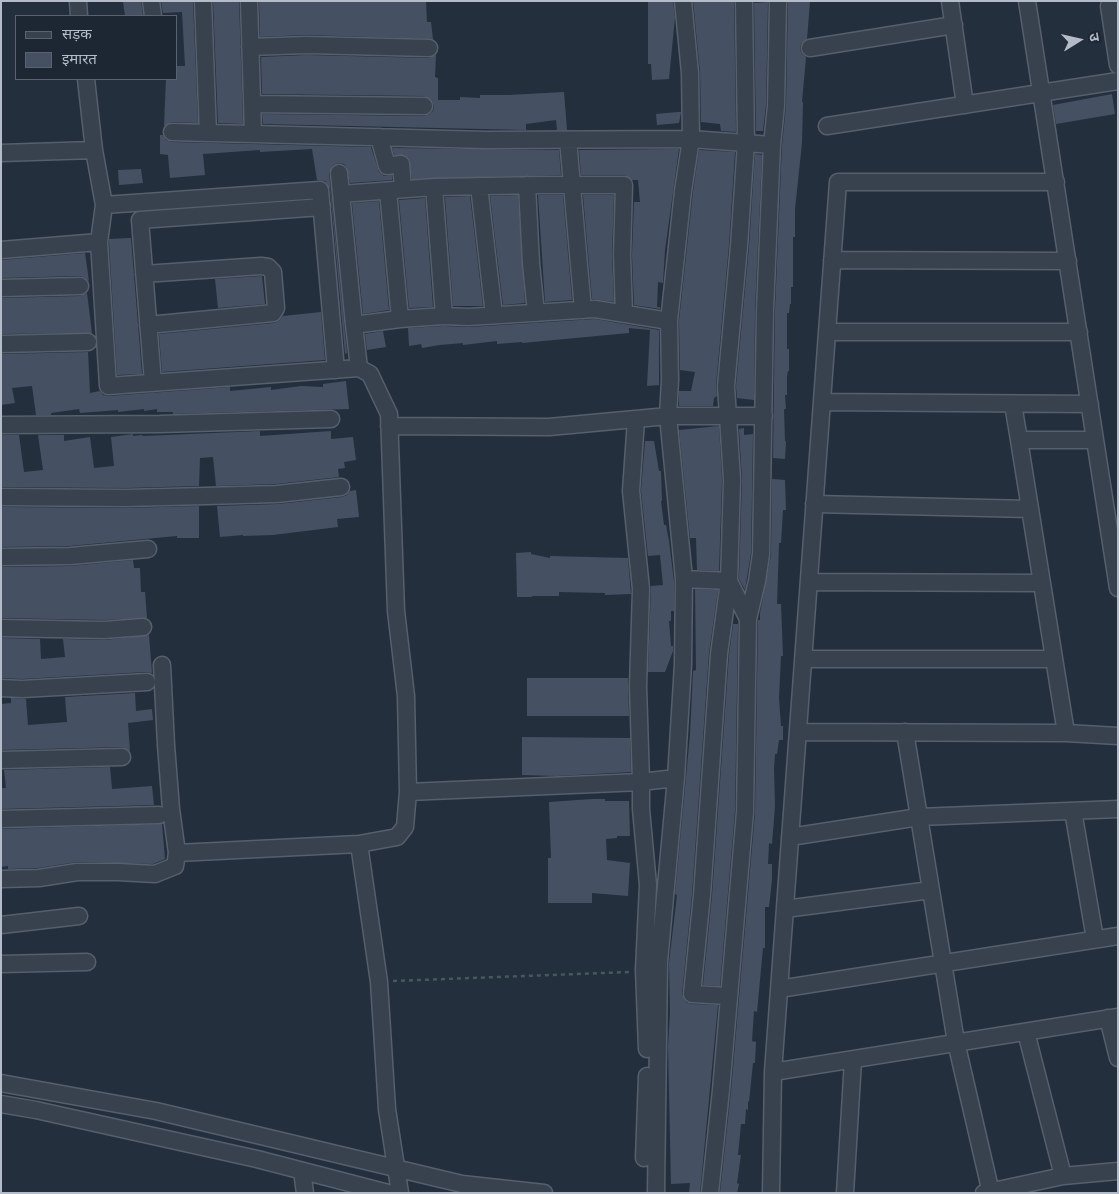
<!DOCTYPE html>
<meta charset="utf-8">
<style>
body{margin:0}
#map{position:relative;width:1119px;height:1194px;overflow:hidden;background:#242f3e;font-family:Karla,"Noto Sans Devanagari",sans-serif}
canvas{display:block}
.frame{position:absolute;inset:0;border:2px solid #b4bcc9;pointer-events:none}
.legend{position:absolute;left:15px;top:15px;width:162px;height:65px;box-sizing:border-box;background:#1d2633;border:1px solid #59626f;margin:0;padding:6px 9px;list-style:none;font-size:15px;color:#b4bcc9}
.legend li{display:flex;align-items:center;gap:10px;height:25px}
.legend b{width:25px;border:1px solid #59626f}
.north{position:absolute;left:1054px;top:15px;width:50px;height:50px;-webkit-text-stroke:4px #1d2633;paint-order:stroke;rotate:80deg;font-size:14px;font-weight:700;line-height:20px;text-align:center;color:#b4bcc9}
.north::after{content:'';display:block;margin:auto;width:18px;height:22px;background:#b4bcc9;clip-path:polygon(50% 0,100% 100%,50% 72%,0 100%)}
</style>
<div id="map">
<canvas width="1119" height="1194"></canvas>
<div class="frame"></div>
<ul class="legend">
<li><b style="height:6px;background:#38414e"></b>सड़क</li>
<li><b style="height:14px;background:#455162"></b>इमारत</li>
</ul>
<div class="north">उ</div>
</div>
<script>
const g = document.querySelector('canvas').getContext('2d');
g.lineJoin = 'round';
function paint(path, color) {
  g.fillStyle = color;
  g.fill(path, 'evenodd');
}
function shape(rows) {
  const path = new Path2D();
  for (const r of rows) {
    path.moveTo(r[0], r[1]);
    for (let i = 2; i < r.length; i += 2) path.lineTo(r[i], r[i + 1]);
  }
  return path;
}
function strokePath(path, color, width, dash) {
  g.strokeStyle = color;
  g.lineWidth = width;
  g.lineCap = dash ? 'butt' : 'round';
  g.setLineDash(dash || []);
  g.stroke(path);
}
paint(shape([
 [133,1,141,1,143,16,125,16,123,2],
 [161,1,193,1,198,123,172,122,164,126,166,79,176,79,176,66,185,66,182,12,163,13],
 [213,1,239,1,243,124,218,123],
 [259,1,426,1,427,22,431,22,433,39,306,35,260,37],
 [648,1,673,1,675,17,669,79,652,80,651,64,648,64],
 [693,1,734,1,736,132,721,131,720,124,701,122,700,72],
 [768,2,766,105,763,131,756,131,754,3],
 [788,2,810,2,807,39,801,44,800,49,802,54,806,57,802,102,803,102,802,143,795,209,795,237,793,237,793,287,791,287,791,304,790,304,789,313,787,313,787,349,789,349,789,371,788,371,787,376,787,395,785,395,786,409,784,409,785,441,786,442,785,459,773,458,775,310,782,146,786,106],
 [306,55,429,58,436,55,435,77,438,78,438,100,460,100,460,97,480,98,480,95,509,95,564,92,567,130,557,130,556,120,526,124,526,130,263,124,262,114,424,116,429,114,433,111,434,106,432,101,424,96,262,94,261,57],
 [1112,94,1115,114,1056,124,1053,105],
 [678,112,681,112,679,123,657,125,656,114],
 [160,135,163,135,166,140,172,142,371,147,379,172,384,176,392,175,392,180,350,183,347,168,344,164,339,163,333,165,329,173,347,353,345,354,330,189,325,181,317,180,312,149,260,152,260,150,203,154,205,175,170,178,168,155,160,154],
 [392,148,559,150,561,175,412,179,409,159,404,155,394,155],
 [679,149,665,250,663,283,658,282,657,307,660,307,660,309,634,305,632,255,634,202,640,202,638,180,632,180,624,175,581,175,579,150],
 [699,150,735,152,729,245,716,385,717,396,714,398,713,406,679,406,679,391,691,391,695,372,680,370,679,321,693,192],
 [755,154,762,155,755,310,754,400,737,398,736,386,749,247],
 [141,169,143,183,119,185,118,170],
 [518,195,525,303,503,305,490,196],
 [538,195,563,195,572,300,545,302],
 [583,195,614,195,612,255,614,302,592,299],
 [470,196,483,306,453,306,445,197],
 [425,198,433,307,409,308,399,200],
 [379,201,389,310,363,314,352,203],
 [131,238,142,374,117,375,109,242,109,239],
 [85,253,89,281,85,278,80,276,1,278,1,260],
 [262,276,265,304,218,308,215,279],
 [87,293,92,333,1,334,1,298,80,296],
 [321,312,325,360,162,372,159,334,274,323,279,321,283,316],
 [595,319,659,330,659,385,647,386,650,330,629,328,629,333,522,343,522,342,497,344,497,341,463,345,463,343,439,345,422,348,421,344,409,346,408,328,444,326,470,327],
 [383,331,386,347,367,350,365,334],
 [88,352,90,393,100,391,103,395,109,396,230,387,230,391,271,387,271,390,301,386,323,387,323,384,346,381,349,409,173,414,173,412,157,412,157,409,144,411,144,409,118,412,118,410,80,413,79,409,51,413,51,415,36,415,32,386,12,388,15,403,1,405,1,354],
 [719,426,722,480,719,571,697,570,696,538,690,538,679,430],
 [744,428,744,435,753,434,751,553,745,590,739,579,742,480,739,429],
 [260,431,260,436,331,431,331,439,353,437,356,460,344,462,345,468,338,469,339,477,276,484,216,486,213,457,200,458,199,486,125,488,1,487,1,435,19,435,24,472,43,470,38,435,64,435,64,441,90,437,94,468,114,466,111,437,133,434,133,436,142,435,143,436],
 [645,441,654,441,659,471,661,471,662,501,661,501,664,525,666,525,669,541,674,581,674,611,671,611,671,621,669,621,671,646,673,646,673,651,665,672,648,672,651,586,663,585,660,555,648,556,641,491],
 [772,479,785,480,786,510,783,510,781,543,779,543,777,604,781,604,783,656,781,656,779,698,781,726,783,726,783,740,779,740,777,754,775,754,774,768,775,806,772,844,769,843,768,864,772,864,772,880,769,907,765,907,765,948,763,948,757,1012,754,1011,752,1041,756,1042,755,1063,753,1063,749,1102,748,1101,748,1110,746,1109,745,1124,741,1124,738,1155,741,1155,737,1183,739,1184,737,1193,720,1193,731,1091,755,813,758,620,760,620,760,613,771,555],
 [356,490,359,517,337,519,338,527,273,535,243,536,243,535,220,537,217,506,278,504,342,497,347,495,350,491],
 [199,506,199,538,177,538,177,536,69,546,1,547,1,507,125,508],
 [531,552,531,554,550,558,550,556,628,558,631,594,605,595,605,593,559,592,559,596,532,596,532,597,517,597,516,553],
 [133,560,134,568,140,568,141,592,145,592,147,618,104,620,1,618,1,567,70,566],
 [695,589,718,590,709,653,692,894,682,994,686,1002,691,1004,718,1005,700,1193,689,1193,690,1183,671,1184,668,1046,670,1013,669,963,677,895,675,894,690,735,693,671,696,670],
 [733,624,738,624,735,811,720,986,703,985,712,896,729,655],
 [149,635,152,673,146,672,22,679,1,678,1,638,40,639,41,659,65,657,63,639,105,640],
 [527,678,628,678,629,716,527,716],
 [135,693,136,711,152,709,153,720,128,723,130,751,122,747,1,750,1,704,11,703,11,698,26,699,28,725,67,722,65,697],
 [522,737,630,738,631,772,556,776,522,775],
 [110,767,112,789,152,786,154,805,1,809,1,788,6,788,4,770],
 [592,799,605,799,605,801,629,801,630,836,617,836,617,838,606,839,607,860,630,863,628,896,592,893,592,903,548,903,548,858,551,858,549,802],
 [162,824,165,859,153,864,77,862,38,868,8,869,8,866,1,867,1,829]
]), '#455162');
const minor = shape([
 [78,1,79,16],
 [151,1,153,16],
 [203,1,208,133,253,134],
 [249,1,253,134,487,140,691,139,772,145],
 [950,1,965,105],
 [1027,1,1118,588],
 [1118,4,1109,6,1118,65],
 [250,47,306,45,429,48],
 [810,48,954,25],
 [86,79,94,150],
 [252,104,424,106],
 [827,126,1118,81],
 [172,132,208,133],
 [379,137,387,166,401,164,403,189],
 [568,140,583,310],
 [1,153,94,150,104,205,320,190,336,370],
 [339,173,354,325,400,319],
 [527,185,531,263,536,313],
 [479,186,494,315],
 [388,191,400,319,444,316,469,317,595,309,669,321],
 [341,194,434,187],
 [99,242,104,205],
 [1,250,99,242,108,386,359,368,370,374,389,414,396,611,406,696,408,792,405,827,397,837,359,844,177,853,175,866,155,874,118,872,77,872,39,878,1,879],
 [832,260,1068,261],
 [144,274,261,266,268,267,273,272,276,308,273,313,148,325],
 [1,288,80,286],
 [444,316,434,187,542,185,624,185,622,255,624,313],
 [354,325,359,368],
 [827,332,1079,332],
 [1,344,88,342],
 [153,383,140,220,322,207],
 [822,402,1090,404],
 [1013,404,1019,440,1095,440],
 [636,420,631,491,641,589,638,686,641,782,641,809,648,885,644,970,647,1049],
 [1,425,160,424,331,419],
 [389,426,549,427,668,416,764,416],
 [1019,440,1066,733,1118,736],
 [1,497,125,498,206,496,277,494,341,487],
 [814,504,1030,509],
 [1,557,70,556,148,549],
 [684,579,729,581,748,619],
 [809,582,1042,583],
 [1,628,104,630,143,627],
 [803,659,1054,659],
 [162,665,166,745,171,809,177,853],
 [1,688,22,689,147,682],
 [798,732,1066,733],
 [905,732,956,1042,991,1193],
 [1,760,122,757],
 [408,792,641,782,676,778],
 [1073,811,1095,939],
 [1,819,159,815],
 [790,837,919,817,1118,809],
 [359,844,379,982,387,1109,400,1193],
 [785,909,931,890],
 [1,925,79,916],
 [1,964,87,962],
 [779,989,1118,936],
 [728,996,692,994,702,895,719,654,729,581,732,480,726,386,739,246,746,142,744,1],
 [1108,1018,1118,1058],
 [1026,1032,1063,1176,1118,1171],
 [773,1072,1118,1017],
 [1,1083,156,1111,462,1184,544,1193],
 [1,1104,36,1110,257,1159,388,1193],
 [644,1158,647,1076],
 [302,1171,305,1193],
 [656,1193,659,962,676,778,683,664,684,579,668,416,670,380,669,321,683,191,691,139,690,73,683,1],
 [710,1193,721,1090,745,812,748,619,757,581,761,554,765,310,772,145,776,106,778,1],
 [771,1193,773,1072,838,182,1056,182],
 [845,1193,853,1060],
 [984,1193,1063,1176]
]);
strokePath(minor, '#565f6c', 19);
strokePath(shape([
 [393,981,630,972]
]), '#44595c', 2.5, [4, 4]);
strokePath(minor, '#38414e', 16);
</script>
